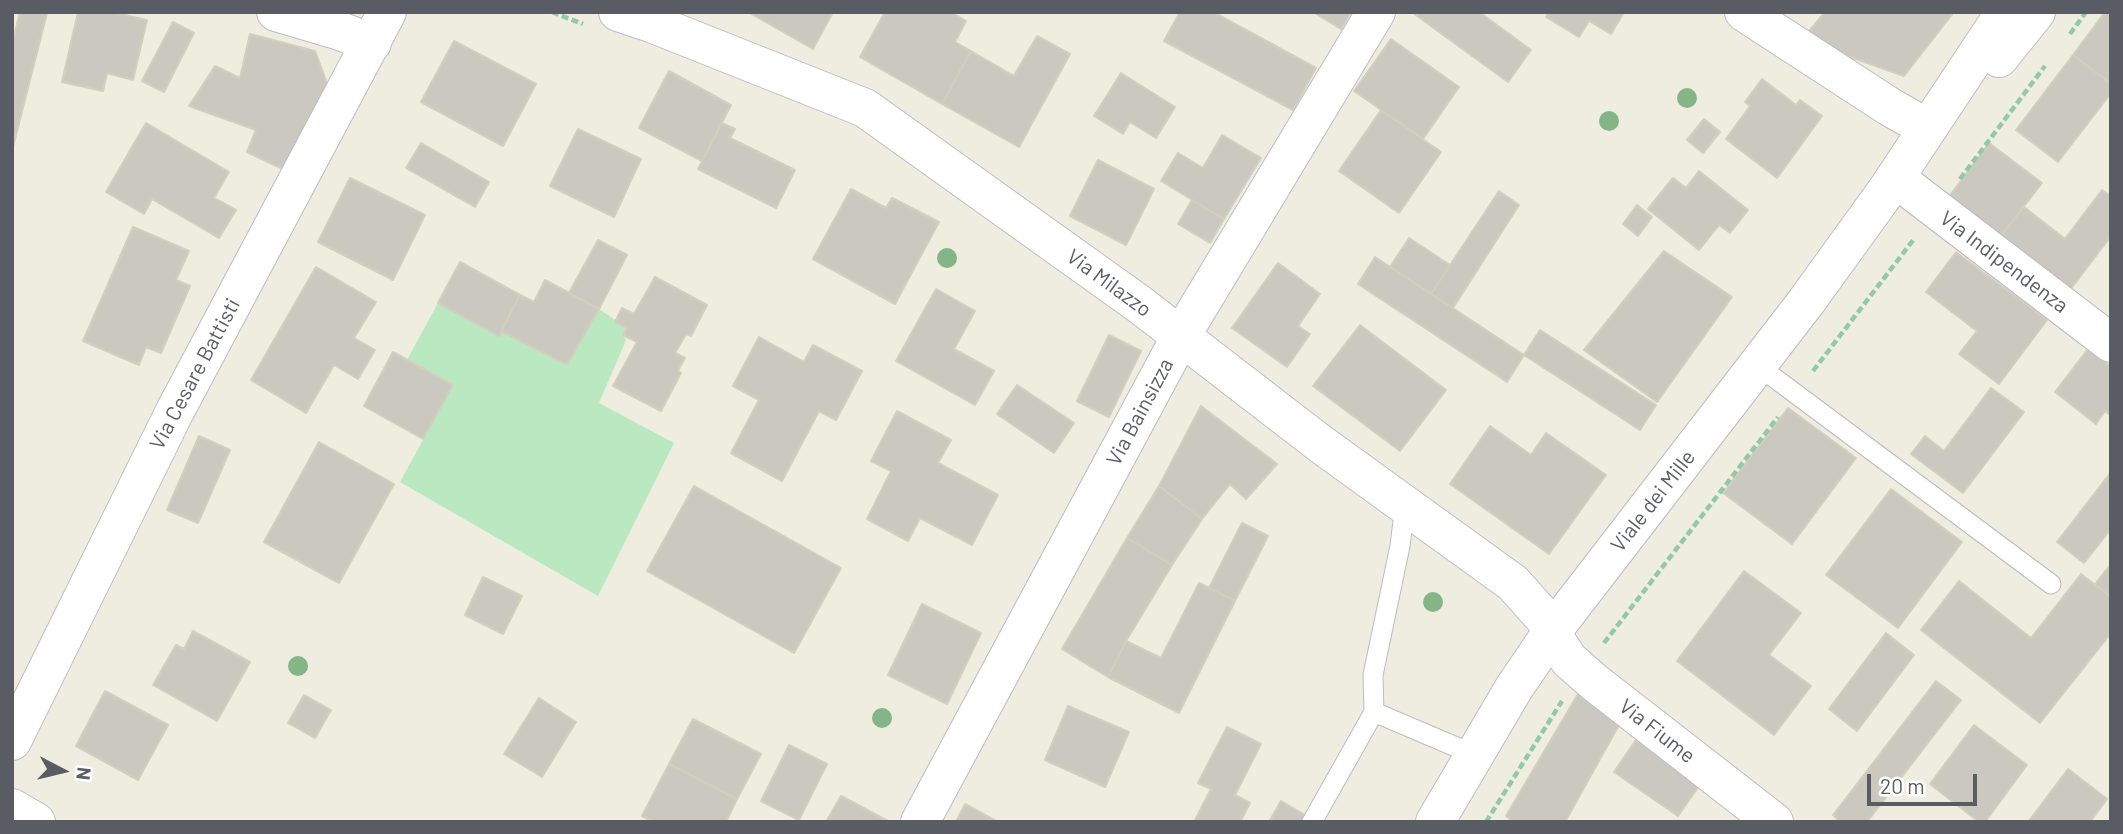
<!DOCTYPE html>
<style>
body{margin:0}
#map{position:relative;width:2123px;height:834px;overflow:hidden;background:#eeede0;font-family:Barlow,sans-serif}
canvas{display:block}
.frame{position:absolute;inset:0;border:14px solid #595c63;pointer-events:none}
.north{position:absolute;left:28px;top:736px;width:70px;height:70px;-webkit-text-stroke:5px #fff;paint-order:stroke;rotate:97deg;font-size:19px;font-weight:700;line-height:28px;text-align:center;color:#595c63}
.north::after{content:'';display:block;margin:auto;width:24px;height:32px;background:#595c63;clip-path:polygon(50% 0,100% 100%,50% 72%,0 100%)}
.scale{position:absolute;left:1867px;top:774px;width:110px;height:32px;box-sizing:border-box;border:4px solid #595c63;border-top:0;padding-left:9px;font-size:21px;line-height:24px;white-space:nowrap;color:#595c63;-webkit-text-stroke:5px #fff;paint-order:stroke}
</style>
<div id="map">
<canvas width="2123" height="834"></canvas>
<div class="frame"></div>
<div class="north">N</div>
<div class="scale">20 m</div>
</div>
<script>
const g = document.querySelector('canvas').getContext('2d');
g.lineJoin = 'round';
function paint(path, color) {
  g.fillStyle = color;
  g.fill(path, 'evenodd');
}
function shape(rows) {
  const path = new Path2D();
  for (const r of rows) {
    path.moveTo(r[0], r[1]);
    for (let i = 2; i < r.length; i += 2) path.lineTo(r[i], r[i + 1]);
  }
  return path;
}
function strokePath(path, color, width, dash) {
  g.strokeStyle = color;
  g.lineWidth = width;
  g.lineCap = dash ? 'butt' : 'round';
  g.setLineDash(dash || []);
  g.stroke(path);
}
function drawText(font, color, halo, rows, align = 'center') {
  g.font = font + ' Barlow,sans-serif';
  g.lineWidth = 5;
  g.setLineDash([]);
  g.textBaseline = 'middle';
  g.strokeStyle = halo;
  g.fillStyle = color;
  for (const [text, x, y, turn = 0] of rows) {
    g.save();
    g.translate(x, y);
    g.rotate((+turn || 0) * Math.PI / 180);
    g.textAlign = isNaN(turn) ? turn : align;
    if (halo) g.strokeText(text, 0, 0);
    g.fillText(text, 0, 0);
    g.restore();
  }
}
paint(shape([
 [438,303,498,336,501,331,567,365,599,309,627,328,623,335,626,340,599,403,674,443,598,596,400,482,453,385,407,360]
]), '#b9e8c1');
const building = shape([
 [20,12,47,13,12,151,12,43,20,12],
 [78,12,111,12,147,20,133,80,107,73,103,91,62,82,78,12],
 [748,12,833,12,813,49,748,12],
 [885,12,951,12,966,21,955,42,971,51,942,104,860,57,885,12],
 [1180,12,1213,12,1316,68,1293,110,1164,41,1180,12],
 [1313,12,1351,12,1341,29,1313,12],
 [1479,12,1531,50,1508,82,1413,13,1479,12],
 [1549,12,1624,12,1611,34,1589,21,1579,37,1546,17,1549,12],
 [1825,12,1954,12,1904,76,1822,47,1806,35,1825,12],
 [2105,12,2111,12,2111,84,2073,55,2105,12],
 [173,22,194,33,164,92,142,81,173,22],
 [250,34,315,51,328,86,285,170,247,152,256,130,189,106,215,66,240,78,250,34],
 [1037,36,1070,54,1019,147,942,104,971,51,1014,76,1037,36],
 [1391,39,1459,87,1423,139,1354,91,1391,39],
 [454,41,536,84,503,146,421,102,454,41],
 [2073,55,2111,84,2111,93,2058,162,2016,130,2073,55],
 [669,71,731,105,702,161,639,128,669,71],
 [1121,73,1175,107,1156,138,1130,122,1123,134,1094,116,1121,73],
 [1762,79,1796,105,1800,100,1822,116,1777,178,1726,139,1750,106,1745,102,1762,79],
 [1381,110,1441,152,1399,213,1339,171,1381,110],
 [1704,119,1720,132,1703,153,1687,140,1704,119],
 [146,123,229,172,214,198,236,210,219,238,152,199,144,214,106,192,146,123],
 [722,123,735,129,730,138,795,170,776,208,698,169,722,123],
 [578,129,641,159,614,217,550,186,578,129],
 [1222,135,1261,158,1224,219,1161,181,1178,153,1203,168,1222,135],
 [421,143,489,182,475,207,406,168,421,143],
 [1989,143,2042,183,2000,237,1948,198,1989,143],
 [1098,160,1154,189,1126,245,1070,216,1098,160],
 [1699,171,1748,210,1730,233,1719,225,1699,250,1648,209,1673,178,1686,188,1699,171],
 [350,178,425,215,393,280,318,242,350,178],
 [851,189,886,208,892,198,939,222,895,304,813,259,851,189],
 [2102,190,2111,196,2111,236,2070,290,2000,237,2024,207,2065,239,2102,190],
 [1499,191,1519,205,1453,308,1431,294,1499,191],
 [1192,200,1224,219,1210,243,1178,224,1192,200],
 [1637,205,1652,217,1638,236,1623,224,1637,205],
 [133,227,189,251,176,280,190,286,161,353,146,347,139,365,83,341,133,227],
 [1409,238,1450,265,1431,294,1390,267,1409,238],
 [598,240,627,255,599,309,569,293,598,240],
 [1664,251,1732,297,1657,402,1584,350,1664,251],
 [1956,252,2047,320,1999,384,1959,354,1977,331,1926,292,1956,252],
 [1375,257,1524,355,1507,382,1358,284,1375,257],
 [460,262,520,295,499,336,438,303,460,262],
 [1278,263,1320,294,1298,326,1310,334,1287,367,1232,328,1278,263],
 [316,267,376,302,354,338,375,350,358,379,334,365,306,413,251,380,316,267],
 [655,277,707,305,691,336,686,334,675,353,685,358,678,371,681,373,661,411,613,386,637,342,623,335,627,328,615,322,622,308,634,314,655,277],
 [545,280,599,309,567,365,501,331,520,295,534,302,545,280],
 [936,289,975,311,954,349,994,371,975,405,896,361,936,289],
 [1360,325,1446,390,1400,451,1313,386,1360,325],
 [1540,330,1656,405,1640,430,1524,355,1540,330],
 [1109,335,1141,351,1109,417,1077,401,1109,335],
 [759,337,804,362,813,345,862,371,836,420,819,411,782,481,731,453,759,400,733,386,759,337],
 [2088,349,2111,367,2111,416,2105,411,2096,424,2055,392,2088,349],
 [393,352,453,385,423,439,364,406,393,352],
 [1017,385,1074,423,1054,453,997,414,1017,385],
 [1991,388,2024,412,1963,493,1911,454,1925,436,1944,451,1991,388],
 [1201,406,1277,464,1246,499,1230,484,1202,519,1159,486,1201,406],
 [1788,408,1856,458,1792,544,1723,493,1788,408],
 [897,411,951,440,938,463,998,495,972,545,920,518,908,541,867,519,891,471,871,461,897,411],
 [1490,426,1531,455,1546,433,1606,475,1549,554,1450,484,1490,426],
 [199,436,230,450,198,523,167,510,199,436],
 [319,442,394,484,339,583,264,542,319,442],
 [2111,472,2111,529,2084,563,2057,542,2111,472],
 [694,486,841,568,794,653,647,571,694,486],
 [1159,486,1202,519,1172,565,1127,538,1159,486],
 [1891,489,1962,542,1898,628,1826,575,1891,489],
 [1242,523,1268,536,1235,601,1209,588,1242,523],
 [1127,538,1172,565,1126,641,1108,677,1062,649,1127,538],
 [2111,564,2111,597,2095,584,2111,564],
 [1744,571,1801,613,1769,655,1811,686,1774,735,1677,661,1744,571],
 [2081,574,2111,597,2111,633,2040,723,1921,630,1959,581,2031,638,2081,574],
 [483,577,522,596,503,634,465,615,483,577],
 [1199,583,1235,601,1179,713,1108,677,1126,641,1161,658,1199,583],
 [922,604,981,633,947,704,888,675,922,604],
 [193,631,250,662,217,721,153,685,176,645,184,649,193,631],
 [1886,633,1914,655,1857,731,1829,709,1886,633],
 [1936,681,1961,700,1867,822,1841,822,1833,815,1936,681],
 [105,691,168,725,138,780,76,746,105,691],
 [1578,694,1619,725,1565,822,1514,822,1506,816,1578,694],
 [304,695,331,710,315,738,288,723,304,695],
 [539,698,576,722,542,777,504,754,539,698],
 [1068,706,1129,732,1105,787,1045,760,1068,706],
 [693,719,761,754,737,799,669,764,693,719],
 [1974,725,2027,765,1985,822,1979,822,1930,784,1974,725],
 [1227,727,1261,744,1235,795,1250,803,1240,822,1194,822,1211,789,1198,783,1227,727],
 [1636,740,1699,786,1678,816,1614,772,1636,740],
 [789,745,827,764,799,820,761,801,789,745],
 [669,764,737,799,726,822,653,822,642,816,669,764],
 [2068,769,2107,799,2090,822,2028,822,2068,769],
 [841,796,888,821,826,822,841,796],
 [1281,801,1310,818,1308,822,1269,822,1281,801],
 [965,804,998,822,956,822,965,804]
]);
paint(building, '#cbc9bf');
strokePath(building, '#d3cfbe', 2);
const service = shape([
 [1757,365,2051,584],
 [1374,712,1373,675,1400,546,1405,505],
 [1312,822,1374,712,1475,755]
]);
const minor = shape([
 [276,12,337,30,372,43],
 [618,12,651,23,865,108,1139,304,1322,445,1513,583,1554,629,1557,642,1569,660,1594,682,1774,822],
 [1744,12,1890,107,1927,128],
 [1898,180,2111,343],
 [12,741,175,411,387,12],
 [12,808,36,822],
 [920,822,1181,336,1376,12]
]);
const tertiary = shape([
 [1999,58,2036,12],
 [1435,822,1514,688,1554,629,1806,302,1887,190,2005,12]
]);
strokePath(service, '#bbbcc3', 21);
strokePath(minor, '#bbbcc3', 40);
strokePath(tertiary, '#bbbcc3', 40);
strokePath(shape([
 [552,12,583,24],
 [2070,34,2086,12],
 [1960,179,2045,66],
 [1813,371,1914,239],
 [1604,643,1778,417],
 [1486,822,1562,701]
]), '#92c9aa', 4.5, [7, 3.5]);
strokePath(service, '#fff', 19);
strokePath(minor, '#fff', 38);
strokePath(tertiary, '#fff', 38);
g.fillStyle = '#84b587';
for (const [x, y] of [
 [1687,98],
 [1609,121],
 [947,258],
 [1433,602],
 [298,666],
 [882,718]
]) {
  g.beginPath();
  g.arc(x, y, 10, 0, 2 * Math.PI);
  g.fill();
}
drawText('21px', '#595c63', '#fff', [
 ["Via Indipendenza",2004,262,37],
 ["Via Milazzo",1109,283,36],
 ["Via Cesare Battisti",195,374,-62],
 ["Via Bainsizza",1140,412,-62],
 ["Viale dei Mille",1653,501,-52],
 ["Via Fiume",1657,731,38]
]);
</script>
